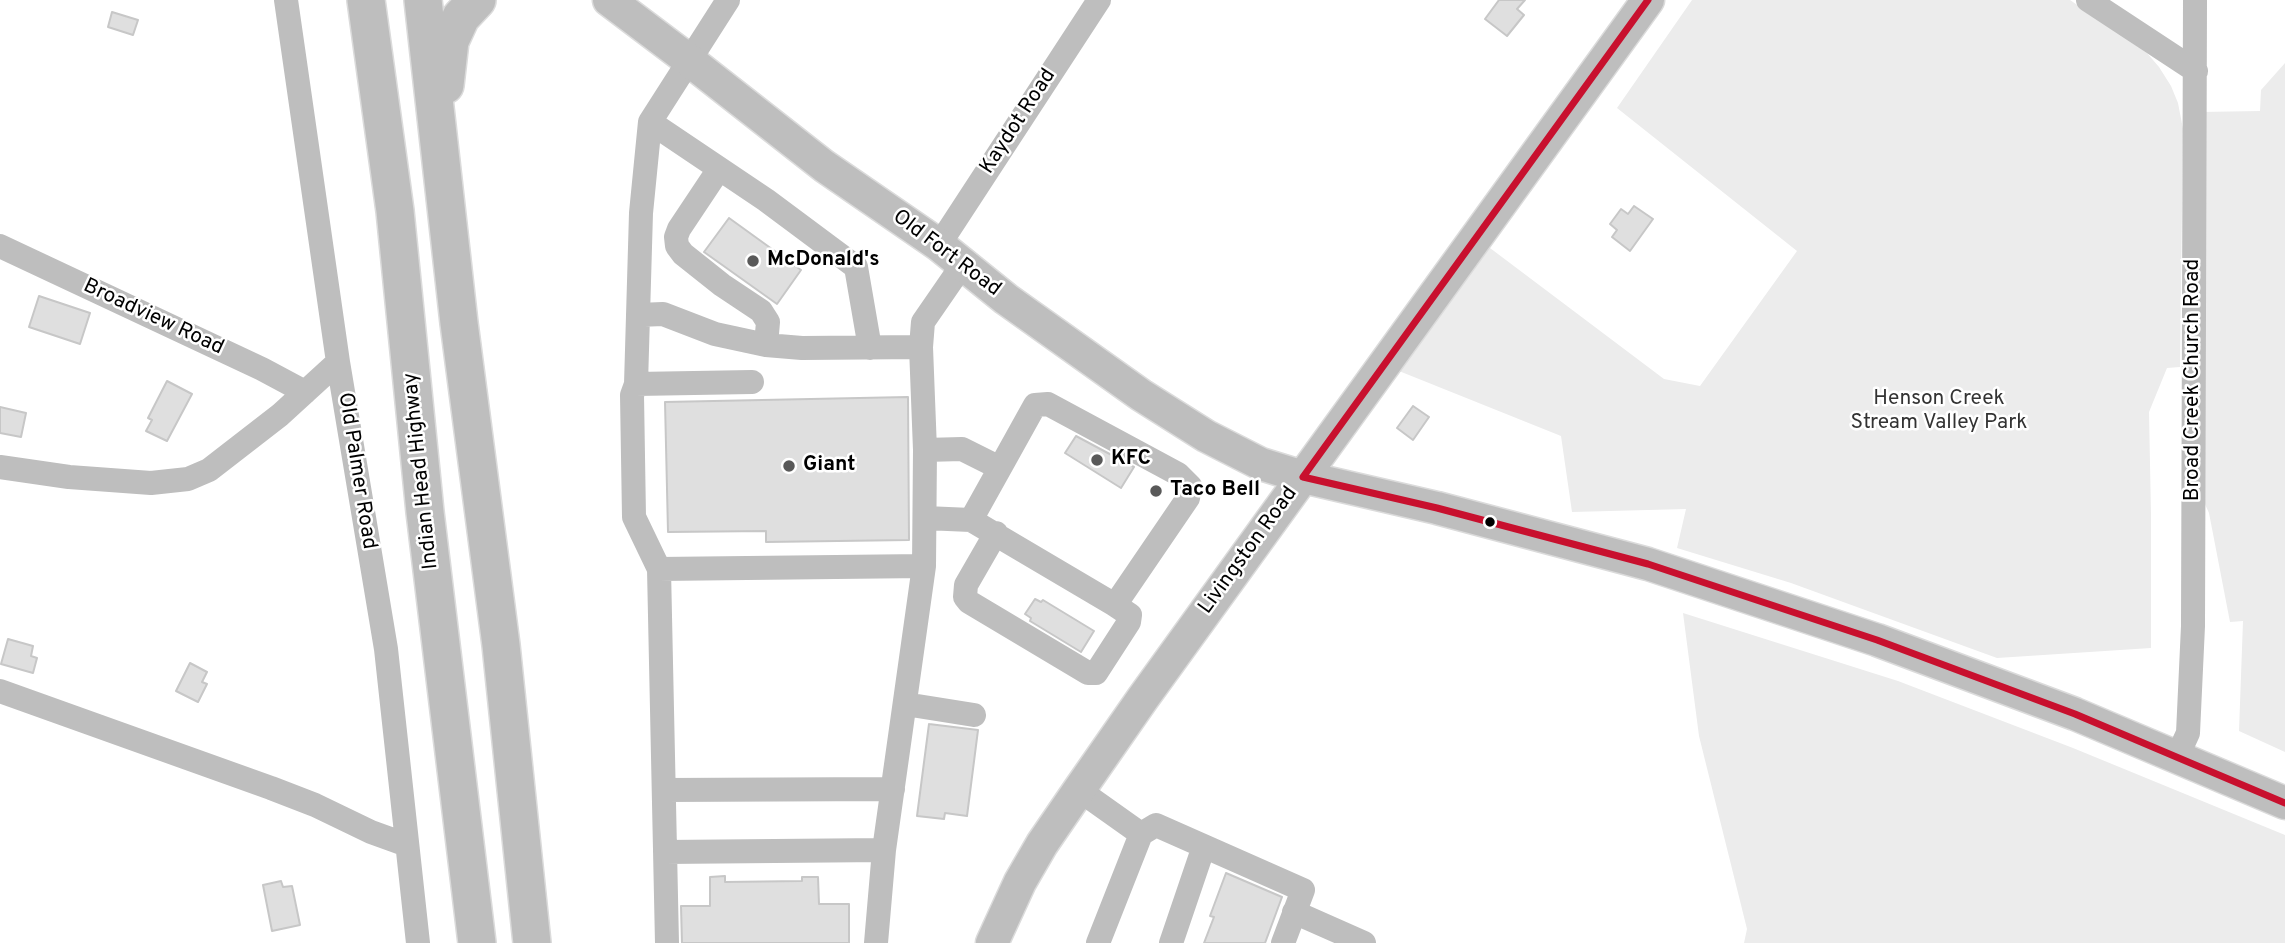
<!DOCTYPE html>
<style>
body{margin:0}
canvas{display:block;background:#fff}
</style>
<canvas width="2285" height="943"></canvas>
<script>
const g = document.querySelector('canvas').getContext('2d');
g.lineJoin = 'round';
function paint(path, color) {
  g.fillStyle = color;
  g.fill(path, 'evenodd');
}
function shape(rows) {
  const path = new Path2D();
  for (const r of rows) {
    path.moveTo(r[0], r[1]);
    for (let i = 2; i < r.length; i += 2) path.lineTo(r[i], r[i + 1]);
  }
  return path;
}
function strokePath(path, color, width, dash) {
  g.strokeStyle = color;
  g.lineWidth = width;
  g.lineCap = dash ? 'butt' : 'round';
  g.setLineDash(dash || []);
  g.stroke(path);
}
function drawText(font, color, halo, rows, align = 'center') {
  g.font = font + ' Overpass,sans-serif';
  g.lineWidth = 5;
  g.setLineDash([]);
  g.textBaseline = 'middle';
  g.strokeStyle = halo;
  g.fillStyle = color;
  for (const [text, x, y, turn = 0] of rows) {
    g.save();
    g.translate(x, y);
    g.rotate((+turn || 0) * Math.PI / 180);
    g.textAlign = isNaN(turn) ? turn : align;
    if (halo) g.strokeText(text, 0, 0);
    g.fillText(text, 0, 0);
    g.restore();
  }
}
paint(shape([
 [1692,0,2070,0,2147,53,2159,67,2171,86,2178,103,2183,129,2180,367,2167,368,2149,412,2151,515,2151,648,1997,658,1791,583,1677,548,1686,509,1572,512,1561,436,1394,369,1486,245,1664,379,1700,386,1797,251,1617,108],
 [2285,63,2285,752,2239,731,2243,621,2230,622,2209,513,2204,502,2200,112,2260,111,2261,90],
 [1683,613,1898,681,2073,748,2285,835,2285,943,1744,943,1747,929,1699,736]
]), '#ececec');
const building = shape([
 [1499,0,1525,0,1517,9,1524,15,1507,36,1485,19,1499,0],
 [112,12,138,20,133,35,108,27,112,12],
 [1634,206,1653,219,1630,251,1612,237,1617,230,1610,224,1621,209,1628,214,1634,206],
 [729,218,801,270,777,304,704,252,729,218],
 [39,296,90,313,80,344,29,327,39,296],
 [167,381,192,394,167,441,146,431,152,420,148,418,167,381],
 [908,397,909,540,766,542,766,531,668,532,665,402,908,397],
 [1413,406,1429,417,1413,440,1397,428,1413,406],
 [0,407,26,413,21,437,0,433,0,407],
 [1076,436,1134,467,1121,488,1065,453,1076,436],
 [1035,599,1041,602,1043,600,1094,631,1081,652,1030,621,1031,618,1025,614,1035,599],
 [8,639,33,646,31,656,37,658,33,673,1,664,8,639],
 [190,663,207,672,202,682,207,684,198,702,176,691,190,663],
 [929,724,978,730,967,816,945,813,944,819,917,816,929,724],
 [1226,873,1282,897,1265,943,1204,943,1214,917,1210,916,1226,873],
 [725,876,725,882,802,881,802,877,818,877,819,904,849,904,849,943,682,943,681,906,710,906,710,877,725,876],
 [281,881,283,887,292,886,300,925,272,931,263,885,281,881]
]);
paint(building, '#dfdfdf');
strokePath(building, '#c7c7c7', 2);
const major = shape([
 [609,0,690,61,824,166,939,245,1006,299,1141,395,1206,436,1261,464,1303,477,1437,508,1648,564,1877,640,2075,714,2285,803],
 [992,943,1020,882,1042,844,1079,790,1143,698,1648,0]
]);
const highway = shape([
 [366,0,395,211,425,512,477,943],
 [423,0,459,323,501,645,532,943],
 [445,85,450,41,461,17,477,0]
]);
strokePath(major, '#dbdbdb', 35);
strokePath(highway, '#dbdbdb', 40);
strokePath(shape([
 [286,0,338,362,386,649,418,943],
 [2088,0,2196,71],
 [650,122,766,200,856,267,870,348],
 [719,169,679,229,676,237,677,246,683,254,722,285,761,311,768,322,766,345],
 [939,245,1099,0],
 [0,246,262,369,305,392],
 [638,315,663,314,715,334,766,345,802,348,921,347],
 [636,384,752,382],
 [925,450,962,449,1000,468,1035,405,1048,404,1178,474,1190,486,1188,498,1115,605,1130,615,1129,622,1096,673,1088,673,969,602,965,597,966,585,996,533],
 [0,467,69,477,151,483,188,479,209,470,280,415,338,362],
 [925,518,971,520,1115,605],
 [971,520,1000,468],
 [659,569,924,566],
 [0,691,271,788,315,805,371,832,407,845],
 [905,704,974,715],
 [2177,757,2188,733,2193,626,2195,0],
 [664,790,893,789],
 [1079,790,1141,834,1156,825,1303,890,1283,943],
 [665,852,884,850],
 [1294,912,1364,943],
 [667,943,659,569,634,517,632,395,636,384,641,213,650,122,728,0],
 [876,943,884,850,924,566,925,450,921,347,923,322,963,264],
 [1098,943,1141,834],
 [1171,943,1204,846]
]), '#bebebe', 24);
strokePath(major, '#bebebe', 32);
strokePath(highway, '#bebebe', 37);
strokePath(shape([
 [1303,477,1437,508,1648,564,1877,640,2075,714,2285,803],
 [1303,477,1648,0]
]), '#c8102e', 7);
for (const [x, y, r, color] of [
 [753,261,7,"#595959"],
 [1097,460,7,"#595959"],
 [789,466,7,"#595959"],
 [1156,491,7,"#595959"],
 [1490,522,6,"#000"]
]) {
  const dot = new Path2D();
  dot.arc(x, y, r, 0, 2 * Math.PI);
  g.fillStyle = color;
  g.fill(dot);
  strokePath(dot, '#fff', 2.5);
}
drawText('21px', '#000', '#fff', [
 ["Kaydot Road",1019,122,-57],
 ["Old Fort Road",946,254,37],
 ["Broadview Road",153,318,25],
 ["Broad Creek Church Road",2194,380,-90],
 ["Old Palmer Road",356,471,81],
 ["Indian Head Highway",422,471,-96],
 ["Livingston Road",1249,551,-54]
]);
drawText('bold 21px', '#000', '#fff', [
 ["McDonald's",767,261],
 ["KFC",1111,460],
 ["Giant",803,466],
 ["Taco Bell",1170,491]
], 'left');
drawText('21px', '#333', '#fff', [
 ["Henson Creek",1939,400],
 ["Stream Valley Park",1939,424]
]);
</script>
